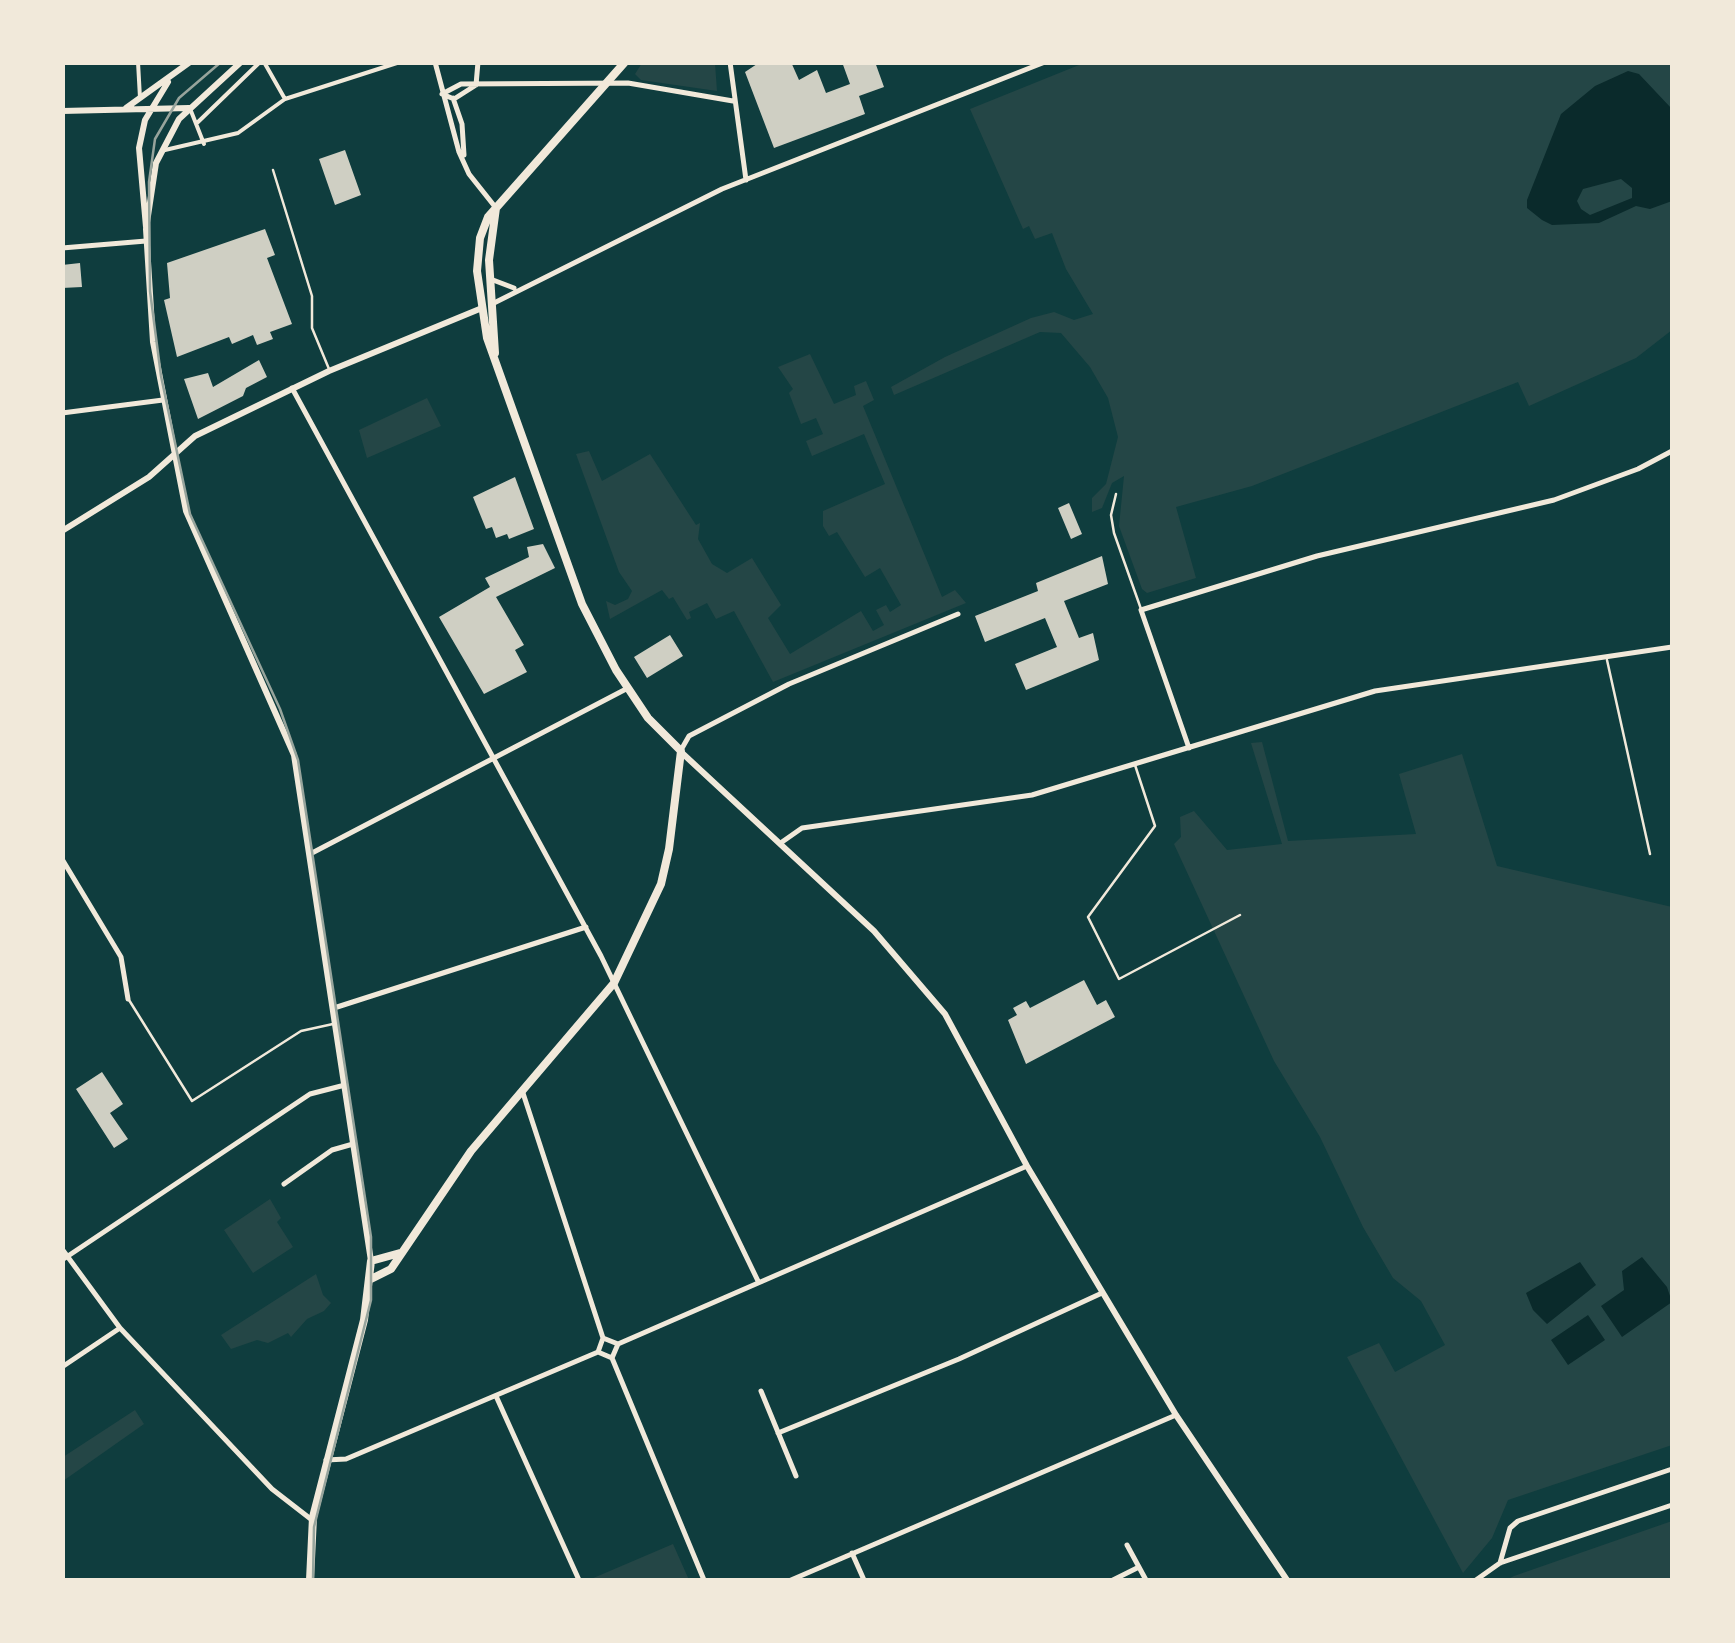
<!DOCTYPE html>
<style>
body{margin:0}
#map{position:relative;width:1735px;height:1643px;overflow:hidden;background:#0f3d3e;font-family:Barlow,sans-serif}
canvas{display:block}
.frame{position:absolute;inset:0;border:65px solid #f1e9da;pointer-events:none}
</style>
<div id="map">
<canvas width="1735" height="1643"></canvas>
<div class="frame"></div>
</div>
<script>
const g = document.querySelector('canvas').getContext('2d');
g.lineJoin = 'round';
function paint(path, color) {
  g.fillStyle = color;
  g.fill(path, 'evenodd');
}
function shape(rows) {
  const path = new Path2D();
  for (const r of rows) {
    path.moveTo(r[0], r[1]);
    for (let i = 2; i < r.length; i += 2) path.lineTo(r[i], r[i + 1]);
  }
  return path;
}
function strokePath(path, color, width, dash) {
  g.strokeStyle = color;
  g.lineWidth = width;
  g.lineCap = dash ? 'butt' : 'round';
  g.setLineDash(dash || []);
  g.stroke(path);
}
paint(shape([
 [642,63,715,63,717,91,641,80,635,74],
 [1084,63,1672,63,1672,330,1636,358,1529,406,1518,382,1252,486,1176,507,1196,578,1147,593,1142,589,1119,526,1124,476,1112,483,1102,508,1092,512,1092,498,1106,484,1118,437,1108,398,1090,367,1061,333,1040,332,894,395,891,387,945,357,1031,318,1054,312,1074,320,1093,314,1066,269,1052,233,1035,239,1029,226,1023,229,970,109],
 [810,354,834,404,856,395,854,386,866,381,874,400,863,406,942,597,955,590,966,603,773,682,734,611,716,619,707,603,689,612,691,618,687,620,673,597,669,599,662,590,610,619,606,601,615,605,628,599,632,591,619,572,576,454,589,451,602,481,650,454,696,525,700,523,698,539,712,564,727,573,752,558,781,605,768,618,790,654,861,611,873,631,884,625,876,610,886,605,890,612,901,605,880,568,865,577,837,532,829,536,823,526,823,511,885,484,864,434,812,456,806,441,823,434,816,418,801,424,789,393,793,389,778,367],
 [427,398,441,426,367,458,359,430],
 [1262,742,1288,841,1416,834,1399,774,1462,754,1497,866,1672,907,1672,1445,1508,1500,1492,1538,1463,1573,1347,1357,1379,1343,1395,1372,1445,1345,1421,1301,1393,1278,1363,1227,1320,1137,1274,1061,1174,844,1181,837,1180,817,1194,811,1227,850,1282,844,1251,743],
 [270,1199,281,1218,277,1222,293,1247,253,1273,224,1230],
 [316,1274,323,1295,331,1303,324,1311,307,1319,291,1337,288,1333,268,1343,257,1340,231,1349,221,1335],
 [135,1410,144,1424,63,1481,63,1457],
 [1672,1521,1672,1580,1506,1580,1514,1576],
 [673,1544,689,1580,591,1580,591,1579]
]), '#244646');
paint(shape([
 [1628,71,1639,74,1672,109,1672,201,1650,209,1636,206,1599,223,1552,225,1542,220,1527,208,1527,200,1561,114,1595,86],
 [1621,179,1632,188,1632,198,1590,215,1581,209,1577,201,1583,189],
 [1642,1257,1667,1287,1672,1302,1622,1337,1601,1306,1624,1290,1622,1271],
 [1580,1262,1596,1285,1547,1324,1533,1310,1526,1293],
 [1588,1315,1605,1340,1568,1365,1551,1340]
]), '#0a2a2b');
paint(shape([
 [760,62,791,62,799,80,817,70,826,93,850,84,842,62,875,62,884,87,859,96,865,114,774,148,745,72],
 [345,150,361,195,335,205,319,159],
 [265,229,275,255,267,258,292,324,270,332,273,339,257,345,253,335,232,344,229,337,177,357,164,300,170,298,167,263],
 [80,263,82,287,62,288,62,265],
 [259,360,267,377,246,388,243,396,198,419,184,379,208,373,213,387],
 [515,477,534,529,509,539,507,534,496,538,492,527,486,529,473,497],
 [1069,503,1082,534,1071,539,1058,508],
 [543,544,555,568,496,597,524,645,515,650,527,672,484,694,439,617,490,587,485,578,529,557,527,547],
 [1102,556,1108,584,1064,601,1079,638,1093,633,1099,660,1026,690,1015,664,1057,647,1045,618,985,642,975,616,1038,591,1036,583],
 [670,635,683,656,647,678,634,657],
 [1084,980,1097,1005,1106,1000,1115,1017,1026,1064,1008,1020,1017,1015,1013,1008,1026,1001,1030,1008],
 [102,1072,123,1104,110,1113,128,1139,114,1148,76,1089]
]), '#cfcfc3');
strokePath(shape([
 [273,170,312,296,312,328,329,369],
 [1116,494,1111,515,1114,533,1141,609],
 [1607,660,1650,854],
 [1135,765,1155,826,1088,917,1119,979,1240,915],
 [129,1000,192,1101,301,1031,333,1024]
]), '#f1e9da', 2.5);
strokePath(shape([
 [138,62,140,98],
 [264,62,285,99],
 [191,111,204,144],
 [198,122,260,62],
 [165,150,238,133,285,99,400,62]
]), '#f1e9da', 4);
strokePath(shape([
 [435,62,459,152,469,174,496,208],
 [730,62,746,180],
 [476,85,454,99,442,94,461,84,628,83,733,101],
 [476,85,478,62],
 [453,98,462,124,464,155],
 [62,248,146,241],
 [493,280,514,288],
 [492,304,722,189,1045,62],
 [292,388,601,956,758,1281],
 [62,413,163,400],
 [1189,748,1141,610,1317,556,1554,500,1638,469,1672,451],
 [681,750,689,736,789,684,958,614],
 [782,842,802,828,1032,795,1375,691,1672,647],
 [312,853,628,688],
 [62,859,121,957,128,999],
 [334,1008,586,927],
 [522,1090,603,1338],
 [284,1184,332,1150,353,1144],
 [62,1249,120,1328,272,1489,312,1520],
 [62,1260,310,1094,345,1085],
 [618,1344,1027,1166],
 [612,1358,704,1580],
 [62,1367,120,1328],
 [761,1391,796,1476],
 [496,1396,579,1580],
 [778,1433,959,1359,1102,1293],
 [326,1460,346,1459,598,1352,603,1338,618,1344,612,1358,598,1352],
 [1127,1545,1146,1580],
 [852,1553,864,1580],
 [1500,1563,1510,1528,1518,1521,1672,1469],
 [791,1580,1176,1415],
 [1113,1580,1139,1567],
 [1476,1580,1500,1563,1672,1505]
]), '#f1e9da', 5);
strokePath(shape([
 [241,62,179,119,156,163,146,229,153,342,186,511,294,755,371,1261],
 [126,108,190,62],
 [62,111,189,108],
 [146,227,139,148,145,120,168,82],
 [62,531,149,477,195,436,329,371,482,308],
 [681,752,874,931,945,1014,1027,1166,1176,1415,1287,1580]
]), '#f1e9da', 6);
strokePath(shape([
 [495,353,489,260,496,208],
 [371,1279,391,1269,471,1151,614,983,661,884,669,849,681,751,648,718,616,670,582,604,487,338,477,271,480,238,488,217,625,62],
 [310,1580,313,1517,364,1320,371,1261,400,1253]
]), '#f1e9da', 8);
strokePath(shape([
 [221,62,179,98,155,139,149,182,150,291,161,376,190,514,280,709,298,760,371,1237,371,1300,314,1527,313,1580]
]), '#97a49c', 2.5);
</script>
